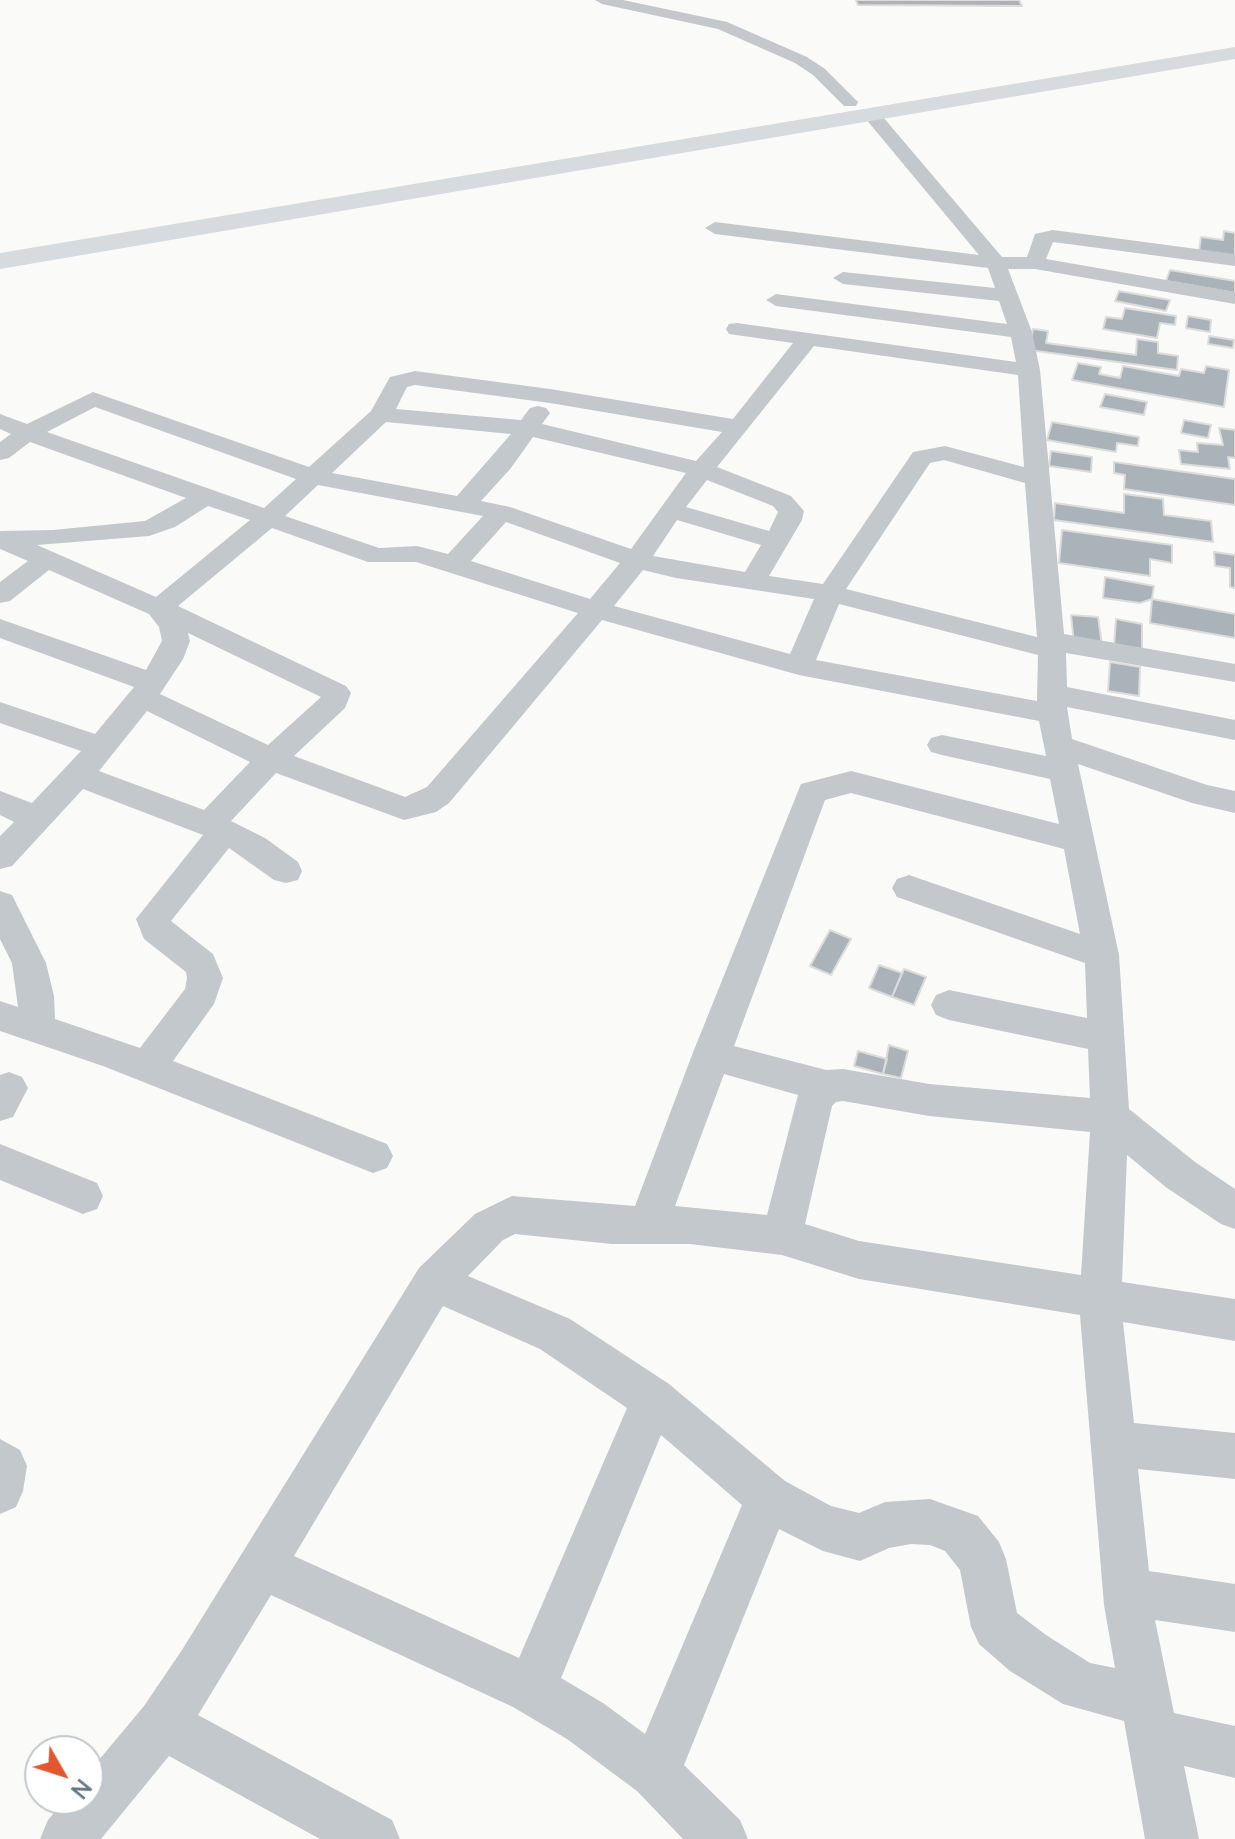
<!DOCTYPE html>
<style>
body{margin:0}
#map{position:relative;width:1235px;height:1839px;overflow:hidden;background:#fafaf8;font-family:Lato,sans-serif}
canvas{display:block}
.north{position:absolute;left:24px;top:1735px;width:80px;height:80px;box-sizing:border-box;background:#fff;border:2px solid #c1c8cd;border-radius:50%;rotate:129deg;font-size:22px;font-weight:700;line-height:32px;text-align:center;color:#657683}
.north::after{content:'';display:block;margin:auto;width:28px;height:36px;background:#e4572e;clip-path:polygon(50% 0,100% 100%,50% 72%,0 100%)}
</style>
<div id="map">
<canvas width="1235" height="1839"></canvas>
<div class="north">N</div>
</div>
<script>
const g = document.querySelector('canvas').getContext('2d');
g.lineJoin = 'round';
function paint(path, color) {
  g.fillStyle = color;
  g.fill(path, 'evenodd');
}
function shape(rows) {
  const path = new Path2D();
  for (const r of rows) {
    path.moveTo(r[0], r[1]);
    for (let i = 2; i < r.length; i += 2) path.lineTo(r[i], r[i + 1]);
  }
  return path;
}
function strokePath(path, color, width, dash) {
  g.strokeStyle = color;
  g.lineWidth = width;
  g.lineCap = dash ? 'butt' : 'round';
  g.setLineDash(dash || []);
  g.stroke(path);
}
const building = shape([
 [856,0,1019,0,1022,6,858,5,856,0],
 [1224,231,1235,233,1235,256,1199,251,1201,237,1223,240,1224,231],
 [1170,270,1235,281,1235,293,1166,281,1170,270],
 [1119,291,1170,300,1166,311,1115,301,1119,291],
 [1125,308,1176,316,1175,325,1160,323,1157,338,1103,329,1106,317,1122,319,1125,308],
 [1188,316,1211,320,1210,332,1186,328,1188,316],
 [1033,329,1048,331,1046,343,1136,355,1137,339,1158,342,1158,353,1178,356,1177,370,1029,350,1033,329],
 [1209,336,1234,340,1233,348,1208,344,1209,336],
 [1078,363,1101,367,1099,374,1120,378,1123,366,1179,376,1181,369,1204,373,1206,366,1229,370,1224,407,1072,380,1078,363],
 [1105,394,1147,402,1144,415,1100,407,1105,394],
 [1184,420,1211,425,1208,438,1181,433,1184,420],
 [1052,422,1139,437,1138,446,1117,443,1116,452,1047,440,1052,422],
 [1219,428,1235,430,1235,458,1228,457,1230,469,1181,464,1179,450,1198,452,1197,443,1223,445,1219,428],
 [1051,451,1092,457,1091,472,1049,466,1051,451],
 [1114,462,1235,479,1235,505,1124,489,1125,475,1114,473,1114,462],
 [1124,494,1163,499,1164,515,1211,521,1213,542,1054,520,1055,503,1124,513,1124,494],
 [1062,530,1172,545,1172,563,1150,559,1150,576,1059,563,1062,530],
 [1214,552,1235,555,1235,588,1230,587,1230,568,1215,566,1214,552],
 [1105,577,1154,586,1152,599,1140,603,1103,598,1105,577],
 [1152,599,1235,614,1235,638,1150,623,1152,599],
 [1071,615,1098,617,1102,645,1074,643,1071,615],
 [1116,619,1142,624,1142,651,1114,647,1116,619],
 [1110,662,1140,667,1139,696,1108,691,1110,662],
 [830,930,851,939,831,975,810,966,830,930],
 [879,965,902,973,892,997,869,988,879,965],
 [904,969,926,977,914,1005,892,997,904,969],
 [889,1045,908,1051,901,1078,883,1074,889,1045],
 [858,1051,887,1059,883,1074,854,1066,858,1051]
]);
paint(building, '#aab3b9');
strokePath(building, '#dcdcda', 2);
paint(shape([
 [595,0,623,0,727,22,807,57,825,69,858,102,856,106,844,106,813,75,795,63,718,29,602,4,595,0],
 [871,109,877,110,1002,257,1027,257,1035,234,1053,230,1235,254,1235,266,1053,242,1046,259,1235,292,1235,304,1035,269,1008,269,1032,332,1040,370,1064,634,1235,664,1235,682,1066,653,1067,687,1235,720,1235,740,1067,707,1072,739,1207,785,1235,791,1235,813,1192,803,1078,764,1119,955,1129,1109,1195,1162,1235,1189,1235,1229,1221,1224,1167,1188,1127,1155,1122,1282,1235,1299,1235,1341,1123,1322,1134,1423,1235,1433,1235,1479,1138,1469,1149,1571,1235,1584,1235,1632,1155,1620,1174,1713,1235,1726,1235,1778,1184,1766,1199,1839,1145,1839,1124,1721,1063,1704,1010,1671,979,1644,971,1627,960,1570,945,1551,930,1545,911,1544,889,1548,860,1561,823,1551,779,1529,684,1765,740,1820,748,1839,683,1839,637,1791,567,1739,513,1707,271,1595,198,1715,392,1820,400,1839,320,1839,169,1756,101,1839,40,1839,48,1820,66,1799,88,1799,88,1773,144,1706,182,1650,419,1268,475,1214,512,1196,635,1206,692,1055,801,784,851,771,1059,824,1050,779,942,755,931,752,927,745,931,738,942,735,1046,756,1039,721,799,675,602,620,449,803,436,812,404,820,276,773,231,821,265,838,298,862,302,871,298,880,286,883,274,880,229,848,171,921,213,954,223,978,214,1004,173,1061,387,1144,393,1156,387,1168,373,1173,103,1066,0,1031,0,1001,18,1007,12,963,0,939,0,891,12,895,46,963,54,996,55,1019,140,1048,185,989,187,978,186,972,144,939,136,919,203,835,83,789,12,866,0,869,0,836,14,822,0,815,0,791,32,803,81,751,0,723,0,702,95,734,134,687,0,638,0,619,146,670,162,641,159,627,149,614,49,570,10,601,0,603,0,582,28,561,0,549,0,531,53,530,145,521,186,498,30,442,9,458,0,460,0,442,11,434,0,429,0,414,27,424,93,392,309,467,371,411,390,377,415,371,550,389,733,419,793,343,729,334,726,329,729,324,737,323,1016,362,1011,337,776,306,766,300,776,294,1007,324,999,301,843,284,833,278,843,272,995,288,988,268,715,234,705,228,715,222,979,255,865,118,863,114,865,110,871,109],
 [814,346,1018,375,1024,467,945,446,913,452,823,584,769,576,802,520,804,511,791,496,717,467,814,346],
 [415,385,550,403,722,432,696,461,542,424,550,413,546,408,538,406,530,408,521,420,396,409,407,387,415,385],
 [95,407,296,479,264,508,47,432,95,407],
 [386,422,511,434,457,496,332,473,386,422],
 [533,437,686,473,631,549,510,507,481,501,511,468,533,437],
 [944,460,1025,483,1037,637,846,589,930,463,944,460],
 [707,480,773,506,778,512,769,531,686,507,707,480],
 [318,485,483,516,448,554,417,546,379,548,285,516,318,485],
 [208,506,250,520,156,597,37,545,149,536,175,527,208,506],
 [677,520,761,545,745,572,653,556,677,520],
 [506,522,620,563,590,599,471,561,506,522],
 [272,528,368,562,416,562,578,613,427,787,405,797,294,756,345,708,351,693,346,686,178,606,272,528],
 [643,570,676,578,814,599,790,654,614,606,643,570],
 [839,604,1038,655,1037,701,816,660,839,604],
 [188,633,321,697,268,745,160,694,183,659,190,641,188,633],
 [147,711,250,762,204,810,99,771,147,711],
 [851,793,1064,849,1080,934,909,875,897,879,892,888,897,897,1085,963,1087,1018,949,990,936,995,931,1005,936,1015,949,1020,1088,1049,1090,1098,929,1084,843,1069,826,1070,734,1046,825,800,851,793],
 [724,1074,798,1095,767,1215,675,1206,724,1074],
 [843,1101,929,1116,1090,1132,1081,1275,859,1241,805,1224,832,1106,836,1102,843,1101],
 [515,1234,612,1244,690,1244,782,1255,859,1279,1080,1315,1104,1605,1115,1668,1090,1663,1046,1635,1017,1613,1006,1559,999,1542,978,1516,930,1499,885,1502,859,1513,831,1506,785,1481,669,1384,570,1319,468,1276,503,1240,515,1234],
 [443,1306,540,1349,627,1408,519,1658,294,1556,443,1306],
 [661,1435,742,1505,645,1734,603,1703,561,1678,661,1435],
 [9,1072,22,1077,28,1088,13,1117,0,1121,0,1075,9,1072],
 [0,1144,97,1183,103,1196,97,1209,83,1214,0,1180,0,1144],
 [0,1439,20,1450,27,1466,23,1491,16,1507,0,1514,0,1439]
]), '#c3c8cc');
paint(shape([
 [1235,47,1235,59,0,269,0,253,1235,47]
]), '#d6dbdf');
</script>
